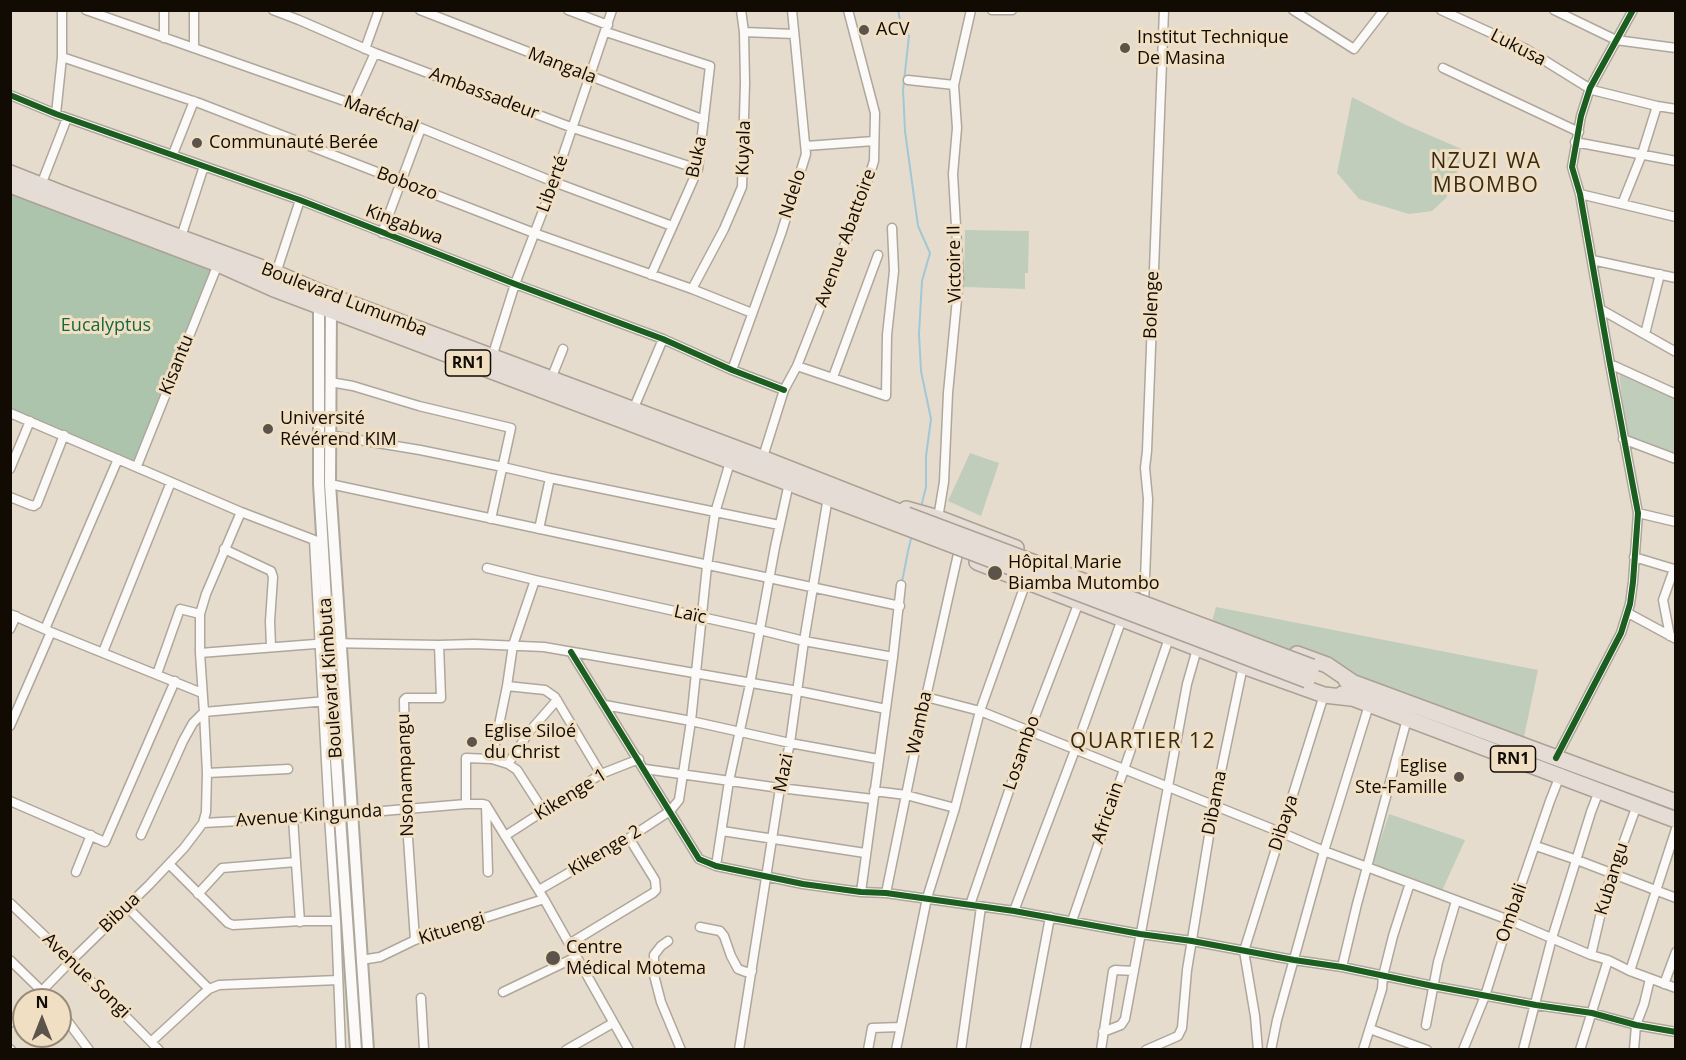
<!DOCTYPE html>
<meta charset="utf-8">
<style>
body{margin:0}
#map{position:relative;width:1686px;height:1060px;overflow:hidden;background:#e6dcce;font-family:"Open Sans",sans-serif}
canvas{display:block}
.frame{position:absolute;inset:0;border:12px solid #110b03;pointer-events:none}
.north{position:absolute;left:12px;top:988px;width:60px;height:60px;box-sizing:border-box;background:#f0dfc3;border:2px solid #978a76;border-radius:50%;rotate:0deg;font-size:16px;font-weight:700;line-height:24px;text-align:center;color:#110b03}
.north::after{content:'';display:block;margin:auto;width:21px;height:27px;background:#5c544a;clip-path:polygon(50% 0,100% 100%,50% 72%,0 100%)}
</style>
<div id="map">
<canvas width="1686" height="1060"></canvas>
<div class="frame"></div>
<div class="north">N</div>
</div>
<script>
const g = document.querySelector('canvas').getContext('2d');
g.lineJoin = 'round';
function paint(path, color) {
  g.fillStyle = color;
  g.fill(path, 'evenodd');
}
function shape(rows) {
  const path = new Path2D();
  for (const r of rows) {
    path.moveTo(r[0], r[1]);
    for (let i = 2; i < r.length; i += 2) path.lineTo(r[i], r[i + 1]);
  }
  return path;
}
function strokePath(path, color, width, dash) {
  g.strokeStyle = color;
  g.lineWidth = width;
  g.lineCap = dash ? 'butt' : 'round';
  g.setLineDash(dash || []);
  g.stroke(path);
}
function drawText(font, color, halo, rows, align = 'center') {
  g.font = font + ' "Open Sans",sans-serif';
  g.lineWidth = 6;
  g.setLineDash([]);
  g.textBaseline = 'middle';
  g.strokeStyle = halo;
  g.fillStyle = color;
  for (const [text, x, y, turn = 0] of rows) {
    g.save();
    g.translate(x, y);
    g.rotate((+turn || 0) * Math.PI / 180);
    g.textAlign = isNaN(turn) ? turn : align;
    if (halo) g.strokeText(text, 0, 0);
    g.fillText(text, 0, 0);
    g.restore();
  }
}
paint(shape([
 [1352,97,1404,124,1466,151,1446,198,1432,211,1409,214,1359,199,1337,173],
 [965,230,1029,231,1028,273,1025,273,1025,289,964,287],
 [1619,369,1675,395,1675,454,1625,435],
 [970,453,999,463,981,516,948,501],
 [1216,607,1538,670,1524,737,1211,625],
 [1389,814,1465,840,1441,893,1372,866]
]), '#c0cdbb');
paint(shape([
 [10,185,218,264,137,471,11,416]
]), '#adc4ac');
strokePath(shape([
 [898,10,900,20,909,36,903,90,905,131,918,226,930,253,922,281,919,334,921,371,931,419,926,456,926,487,921,507],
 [902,582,908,551,912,535]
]), '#a1c8d6', 2);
const street = shape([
 [86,10,421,128,554,182,672,226],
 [273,10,299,20,375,53,573,128,698,169],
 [420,10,704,120],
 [568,10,608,25],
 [992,10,1012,10],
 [1293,10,1354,49,1384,10],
 [1441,10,1526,49,1592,90,1657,106,1676,109],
 [1554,10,1616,40,1676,48],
 [606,32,710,66,698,169,651,275],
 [744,32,794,34],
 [164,38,164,10],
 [194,48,194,10],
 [365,49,379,10],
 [62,57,199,103,534,233,692,289,752,313],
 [1443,68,1579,132],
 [908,80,954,85],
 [10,95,56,114,300,200,515,284,663,339,732,370,784,390],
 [352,104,375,53],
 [56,114,62,57,62,10],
 [1575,142,1676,161],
 [806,146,874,141],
 [173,154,194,101],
 [41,185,67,118],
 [1580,194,1676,217],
 [1622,204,1642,154,1657,106],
 [382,233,421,128],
 [181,237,204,166],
 [1592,260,1676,278],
 [276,273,300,200],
 [692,289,724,229,742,187,745,83,744,32,741,10],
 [1600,309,1676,352],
 [1645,334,1660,274],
 [492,357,515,284,554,182,612,10],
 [1610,364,1676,394],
 [797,366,886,396,887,335,894,271,892,228],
 [732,370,781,234,806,154,792,10],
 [833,377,878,255],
 [551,379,563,349],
 [330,382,353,386,419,406,511,428,491,519],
 [633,410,663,339],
 [10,413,241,512,317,541],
 [329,435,420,450,503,467,550,478,779,525],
 [1623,439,1676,459],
 [762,460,784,390,797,366,858,211,874,161,875,113,848,10],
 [137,466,218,264],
 [10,469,30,421],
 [330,484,900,606],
 [10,497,30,505,34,506,37,504,64,435],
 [1638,513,1676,522],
 [938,518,944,482,948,393,959,278,953,174,957,128,954,85,971,10],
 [539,529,550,478],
 [314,540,329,816,336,921,341,1050],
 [224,549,271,571,273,577,270,621,271,647],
 [1634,557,1674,569,1663,600,1670,636],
 [487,568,535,580,760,630,804,641,893,657],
 [1144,606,1148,499,1145,468,1147,451,1164,10],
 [1628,613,1676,639],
 [10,614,51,632,202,693],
 [10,629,16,616],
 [45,629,118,459],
 [103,652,171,482],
 [571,652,699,859,716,866,803,884,861,892,886,893,1014,911,1140,934,1192,941,1294,960,1342,967,1433,986,1536,1005,1592,1013,1636,1025,1676,1032],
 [200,653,328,643,439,645,474,644,544,647,798,691,886,709],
 [157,674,180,609,200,614],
 [507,686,545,690,555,697,601,774],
 [926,697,980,711,1280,832,1324,851,1509,920,1591,955,1608,960,1630,971,1676,988],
 [605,705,691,721,790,743,878,759],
 [10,726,51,632],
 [1556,758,1621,633,1630,604,1633,582,1638,513,1610,364,1580,194,1572,167,1581,116,1590,88,1633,10],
 [492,759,507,686,513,645,535,580],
 [508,764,529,732,557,700],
 [645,769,780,788,873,799],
 [207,773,288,769],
 [874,791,906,795,955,808],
 [10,801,105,842,175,681],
 [466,804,466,758,492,759,508,764,517,770,544,812],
 [486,805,544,899,629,1050],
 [486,806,488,872],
 [347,814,466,804,483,804,486,805],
 [293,818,300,922],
 [203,823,332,816],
 [722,831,865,853],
 [141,835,183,741,193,723,204,712,326,701],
 [505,836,601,774,639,759],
 [1536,846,1577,860,1676,898],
 [169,864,228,923,233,925,301,921,336,921],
 [716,866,729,781,750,684,775,547,789,483],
 [76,872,91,835],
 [539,890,629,838,670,811,679,800,691,721,707,566,715,513,730,462],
 [861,892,893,657,901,585],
 [886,893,926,697,958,554],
 [198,894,222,868,296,862],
 [10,903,71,961,159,1050],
 [970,905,1029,732,1079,602],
 [127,907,209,989],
 [1014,911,1075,750,1123,616],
 [1072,921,1167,644,1171,636],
 [700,927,720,931,724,936,731,956,738,969,746,972,752,971],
 [415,940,406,809,404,700,406,698,441,698,439,645],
 [668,941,661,946,654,955,654,975,661,1002,681,1050],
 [569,944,653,893,656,890,655,880,629,838],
 [1591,955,1606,891,1637,805],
 [10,960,51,1000],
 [361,960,380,957,415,940,544,899],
 [1342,967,1357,904,1407,719],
 [1630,971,1676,829],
 [1664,984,1676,952],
 [503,992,576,957],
 [421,998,424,1050],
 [33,1000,71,961,149,885,184,848,203,823,206,812,207,773,204,712,200,653,200,614,206,594,241,512],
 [60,1011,89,1050],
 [10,1023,24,1009],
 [1426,1025,1438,962,1456,901],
 [1370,1029,1427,1050],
 [1103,1032,1121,1025,1125,1019,1187,684,1197,649],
 [152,1041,202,995,209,989,219,985,338,980],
 [10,1049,11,1050],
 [566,1050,613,1023],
 [739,1050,780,788,790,743,804,641,828,497],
 [868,1050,872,1028,900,1027],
 [896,1050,927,898,955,808,980,711,1026,582],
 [961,1050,981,907],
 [1025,1050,1050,917],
 [1101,1050,1113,971,1115,970,1134,971],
 [1146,1050,1178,1036,1182,1028,1187,970,1214,805,1243,666],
 [1258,1050,1255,1016,1244,951,1324,695],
 [1271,1050,1277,1020,1324,851,1369,705],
 [1363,1050,1382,989,1383,976,1393,936,1410,883],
 [1463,1050,1485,996,1509,920,1550,801,1561,773],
 [1523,1050,1552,938,1591,812,1599,791],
 [1580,1050,1608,960],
 [1634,1050,1636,1025,1644,1004,1650,979]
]);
const secondary = shape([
 [319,301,319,484,332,701,356,1050],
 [331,304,330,484,368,1050]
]);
const highway = shape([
 [10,173,66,195,276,273,320,292,762,458,907,515],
 [10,185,218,264,274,289,903,526],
 [906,509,938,518,1016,548],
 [977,562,1243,666,1324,695,1351,698],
 [1297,654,1327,665,1355,684],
 [1346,680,1676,802],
 [1342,694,1676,820]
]);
strokePath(street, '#aea79b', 11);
strokePath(secondary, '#aea79b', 14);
strokePath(highway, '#ada094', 18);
strokePath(street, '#fbfaf8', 8);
strokePath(secondary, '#fbfaf8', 10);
strokePath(highway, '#e4dcd5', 15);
const highwayBridge = shape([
 [907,515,1312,667],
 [903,526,1307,680]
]);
strokePath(highwayBridge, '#ada094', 18, []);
strokePath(highwayBridge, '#e4dcd5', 15);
strokePath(shape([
 [10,95,56,114,300,200,515,284,663,339,732,370,784,390],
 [571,652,699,859,716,866,803,884,861,892,886,893,1014,911,1140,934,1192,941,1294,960,1342,967,1433,986,1536,1005,1592,1013,1636,1025,1676,1032],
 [1556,758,1621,633,1630,604,1633,582,1638,513,1610,364,1580,194,1572,167,1581,116,1590,88,1633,10]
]), '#1b5e20', 6);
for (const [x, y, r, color] of [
 [864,30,6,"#5c544a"],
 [1125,48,6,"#5c544a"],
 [197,143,6,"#5c544a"],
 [268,429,6,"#5c544a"],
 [995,573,8,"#5c544a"],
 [472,742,6,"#5c544a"],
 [1459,777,6,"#5c544a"],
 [553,958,8,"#5c544a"]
]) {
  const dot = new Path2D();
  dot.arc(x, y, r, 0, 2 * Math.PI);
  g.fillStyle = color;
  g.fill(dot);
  strokePath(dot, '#f0dfc3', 2);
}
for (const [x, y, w] of [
 [468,363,45],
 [1513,759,45]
]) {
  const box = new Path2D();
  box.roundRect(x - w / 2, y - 13, w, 26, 4.5);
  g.fillStyle = '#f0dfc3';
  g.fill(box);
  strokePath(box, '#110b03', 1.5);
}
drawText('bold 16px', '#110b03', null, [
 ["RN1",468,363],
 ["RN1",1513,759]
]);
drawText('18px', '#110b03', '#f0dfc3', [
 ["ACV",876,30],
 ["Institut Technique",1137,38],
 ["De Masina",1137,59],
 ["Communauté Berée",209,143],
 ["Université",280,419],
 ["Révérend KIM",280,440],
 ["Hôpital Marie",1008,563],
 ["Biamba Mutombo",1008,584],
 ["Eglise Siloé",484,732],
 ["du Christ",484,753],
 ["Eglise",1447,767,"right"],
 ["Ste-Famille",1447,788,"right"],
 ["Centre",566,948],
 ["Médical Motema",566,969]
], 'left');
drawText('18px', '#110b03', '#f0dfc3', [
 ["Lukusa",1518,48,27],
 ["Mangala",562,66,21],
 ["Ambassadeur",484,94,21],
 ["Maréchal",381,115,20],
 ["Kuyala",744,148,-88],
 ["Buka",697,157,-78],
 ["Bobozo",407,184,21],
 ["Liberté",553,184,-70],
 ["Ndelo",793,194,-72],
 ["Kingabwa",404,225,21],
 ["Avenue Abattoire",846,238,-70],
 ["Victoire II",955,264,-91],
 ["Boulevard Lumumba",344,300,21],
 ["Bolenge",1152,305,-88],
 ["Kisantu",177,365,-68],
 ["Laïc",690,615,12],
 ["Boulevard Kimbuta",331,678,-94],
 ["Wamba",920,723,-78],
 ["Losambo",1022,753,-71],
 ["Mazi",784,773,-79],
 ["Nsonampangu",406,775,-92],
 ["Kikenge 1",571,795,-32],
 ["Dibama",1215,803,-79],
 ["Africain",1108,813,-71],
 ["Avenue Kingunda",309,816,-4],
 ["Dibaya",1284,823,-72],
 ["Kikenge 2",605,851,-31],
 ["Kubangu",1612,879,-73],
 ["Bibua",120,913,-44],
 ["Ombali",1512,913,-71],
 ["Kituengi",452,929,-18],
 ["Avenue Songi",86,976,44]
]);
drawText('18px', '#15683f', '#f0dfc3', [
 ["Eucalyptus",106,326]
]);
g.letterSpacing = '1.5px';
drawText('21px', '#382b13', '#f0dfc3', [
 ["NZUZI WA",1486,162],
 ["MBOMBO",1486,186],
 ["QUARTIER 12",1143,742]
]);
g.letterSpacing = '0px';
</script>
